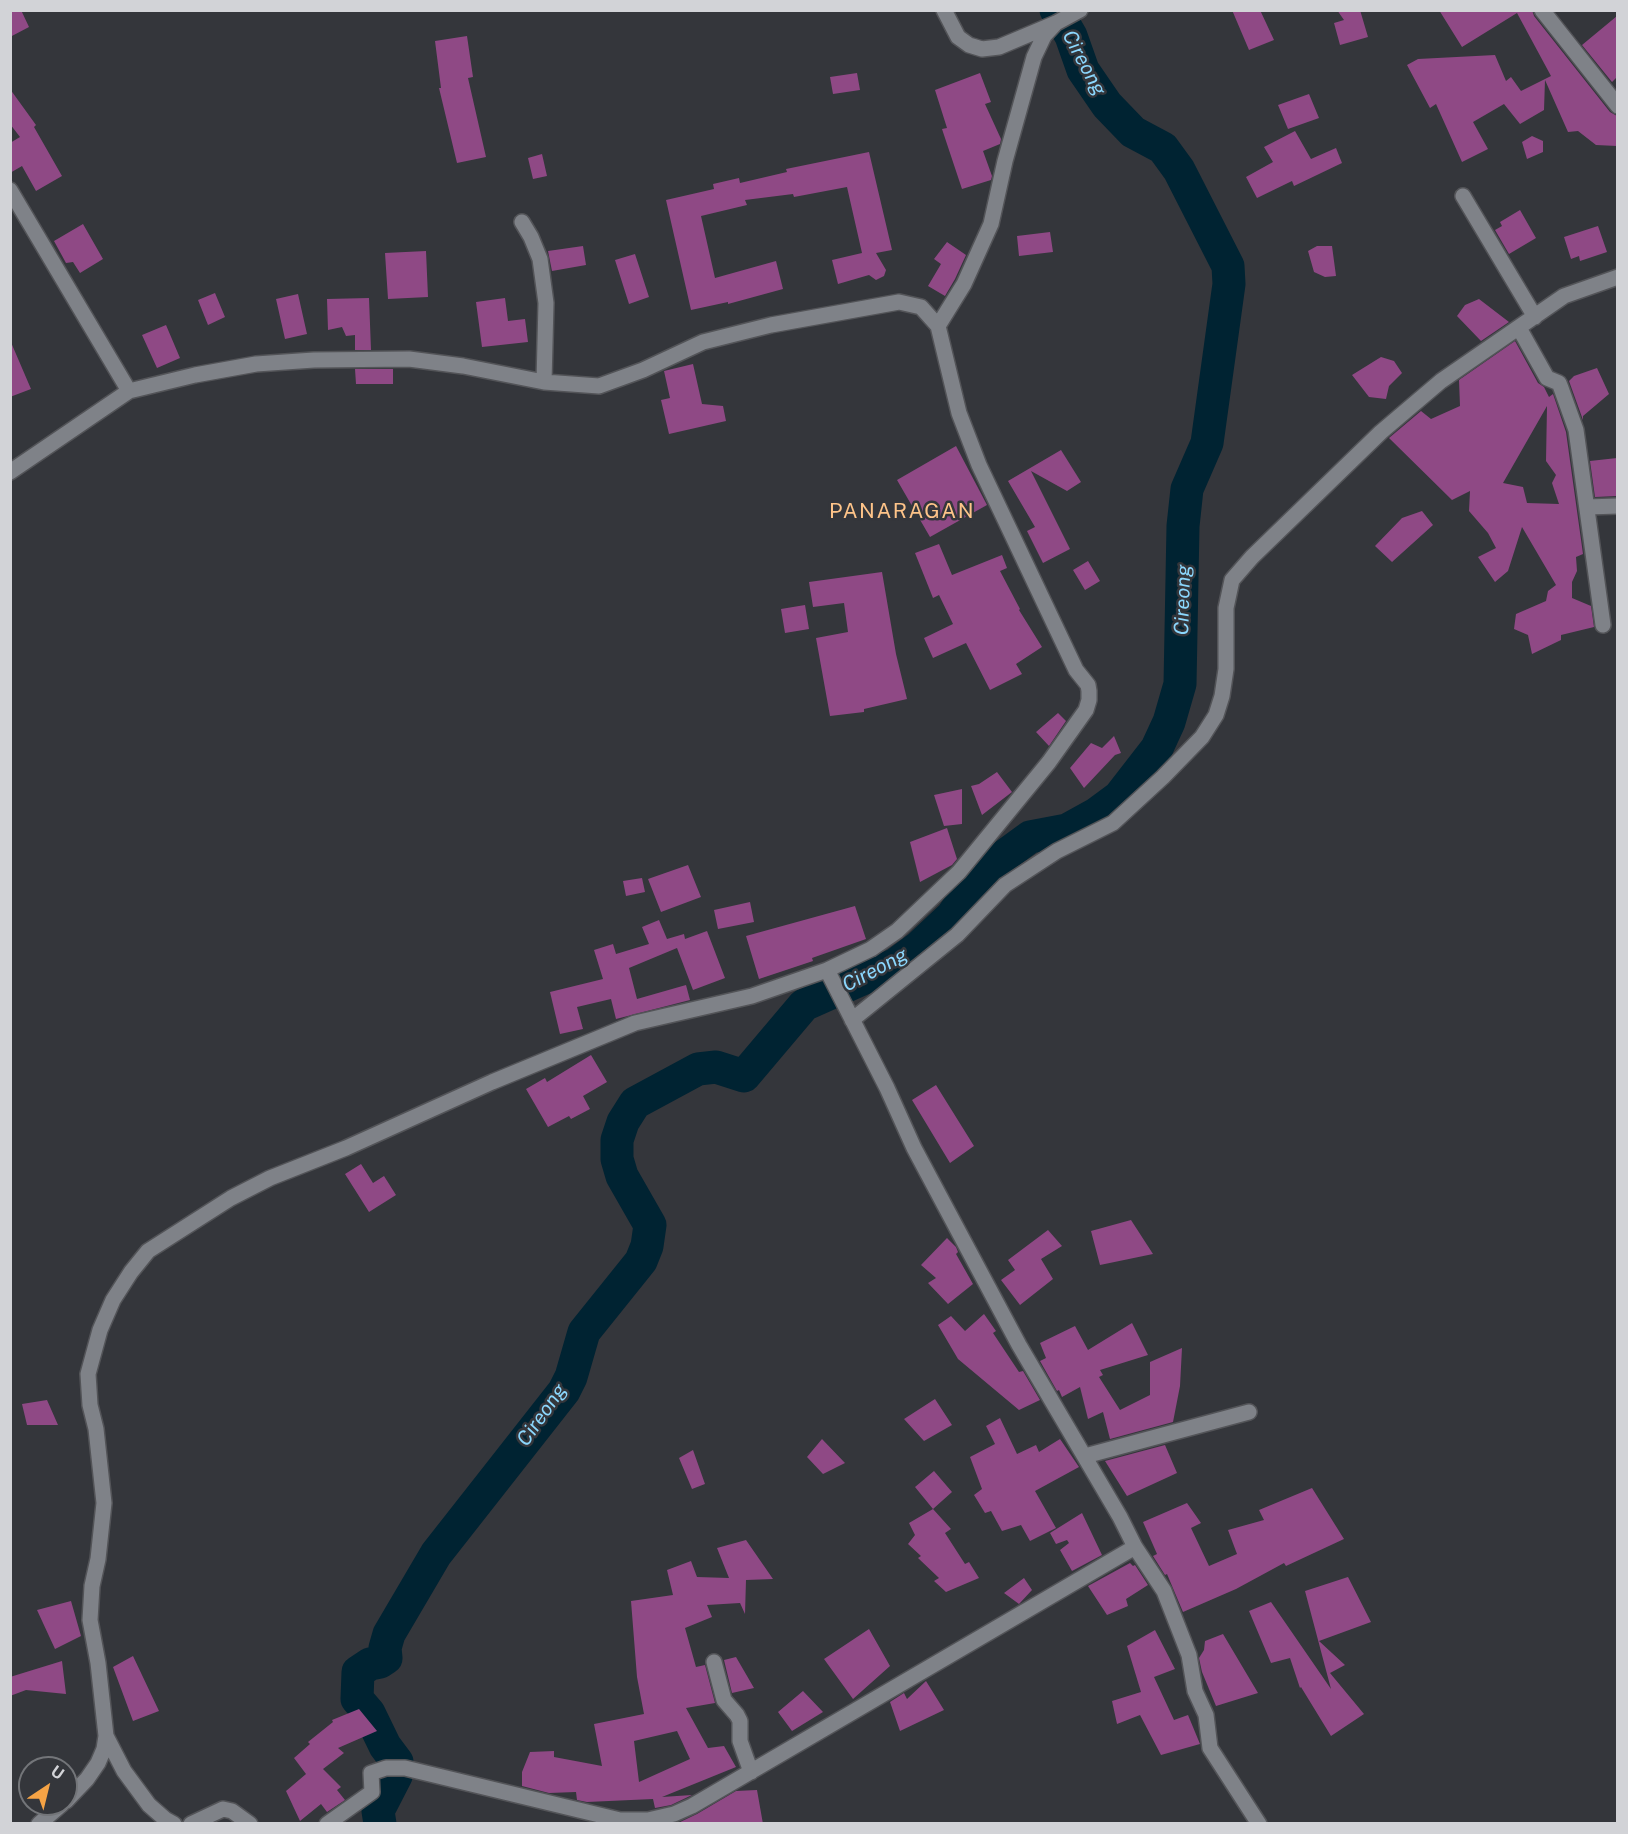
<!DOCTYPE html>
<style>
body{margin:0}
#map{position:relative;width:1628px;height:1834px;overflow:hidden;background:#34363b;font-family:"Public Sans",sans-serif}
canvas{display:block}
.frame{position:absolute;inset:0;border:12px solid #d2d3d7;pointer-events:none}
.north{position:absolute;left:18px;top:1756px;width:60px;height:60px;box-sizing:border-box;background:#34363b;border:2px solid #737579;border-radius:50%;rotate:35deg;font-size:16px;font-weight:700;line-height:24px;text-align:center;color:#d2d3d7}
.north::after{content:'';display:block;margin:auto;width:21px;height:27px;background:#f5a345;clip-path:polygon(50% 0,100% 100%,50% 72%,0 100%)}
</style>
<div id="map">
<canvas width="1628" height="1834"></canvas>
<div class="frame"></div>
<div class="north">U</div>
</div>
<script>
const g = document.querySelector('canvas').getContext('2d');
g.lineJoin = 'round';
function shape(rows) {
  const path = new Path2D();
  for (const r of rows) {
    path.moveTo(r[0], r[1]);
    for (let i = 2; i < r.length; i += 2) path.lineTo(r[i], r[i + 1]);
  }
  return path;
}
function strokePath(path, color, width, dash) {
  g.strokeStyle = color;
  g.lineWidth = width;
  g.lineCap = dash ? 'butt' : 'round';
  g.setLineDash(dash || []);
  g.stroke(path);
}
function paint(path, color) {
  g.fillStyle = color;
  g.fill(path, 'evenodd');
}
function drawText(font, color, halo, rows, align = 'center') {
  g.font = font + ' "Public Sans",sans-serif';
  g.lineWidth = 5;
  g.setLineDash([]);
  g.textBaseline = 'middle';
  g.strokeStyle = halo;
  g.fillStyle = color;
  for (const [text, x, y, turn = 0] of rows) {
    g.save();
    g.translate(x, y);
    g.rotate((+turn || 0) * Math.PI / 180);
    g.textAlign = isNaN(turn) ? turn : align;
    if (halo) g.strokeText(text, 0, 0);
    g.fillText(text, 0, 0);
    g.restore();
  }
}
strokePath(shape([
 [380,1824,378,1811,396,1776,397,1762,385,1746,369,1713,357,1699,358,1672,370,1664,380,1662,386,1658,385,1648,389,1634,436,1554,564,1391,571,1377,584,1332,641,1261,647,1246,650,1225,622,1176,617,1159,617,1140,623,1122,635,1103,698,1069,716,1067,744,1076,804,1005,896,964,919,947,952,916,982,872,1030,837,1067,830,1096,814,1119,797,1157,748,1169,722,1180,684,1183,526,1187,489,1207,443,1229,284,1228,266,1179,170,1163,148,1133,132,1107,105,1083,70,1071,36,1056,10]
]), '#002332', 33);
paint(shape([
 [10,10,21,10,29,27,10,37],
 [1232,10,1260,10,1274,40,1249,50],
 [1337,10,1360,10,1368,37,1340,45,1334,23,1344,20],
 [1439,10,1532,10,1534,16,1610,112,1617,116,1617,146,1596,145,1578,131,1568,132,1545,80,1544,110,1520,124,1504,104,1473,122,1488,149,1462,162,1436,104,1430,108,1407,65,1418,59,1495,55,1506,81,1511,77,1521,91,1551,76,1517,13,1462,47],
 [1617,16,1617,77,1612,82,1582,45],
 [467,36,473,77,468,78,486,157,457,163,439,88,441,88,435,41],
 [857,73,860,90,833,94,830,77],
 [980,73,991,102,985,104,1001,139,1000,144,983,151,992,176,991,180,962,189,942,129,947,128,935,90],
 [10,89,36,125,34,127,62,176,36,191,22,166,10,173,10,143,20,137,10,124],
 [1309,94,1319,118,1288,129,1278,105],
 [1295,131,1311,159,1336,148,1342,163,1294,186,1292,181,1257,198,1246,177,1273,162,1264,147],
 [1532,136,1543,141,1543,152,1527,159,1522,142],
 [869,152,892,250,876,253,886,270,884,276,876,280,869,275,838,284,832,260,862,253,847,187,794,197,793,194,745,200,747,205,701,216,715,278,776,261,783,289,728,304,728,302,691,310,666,200,714,189,713,184,739,178,740,183,787,172,786,169],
 [542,154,547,176,533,179,528,158],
 [1520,210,1536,238,1509,254,1495,230,1502,226,1500,222],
 [83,224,103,259,80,273,73,262,66,263,54,241],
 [1598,226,1607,252,1580,261,1579,256,1571,259,1564,237],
 [1050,232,1053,252,1019,256,1017,236],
 [947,242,966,255,955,279,945,296,928,286,941,264,934,259],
 [583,246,586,265,552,271,548,251],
 [1317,246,1332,246,1336,276,1325,277,1314,272,1308,251],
 [426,251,428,297,388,299,385,253],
 [635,254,649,297,629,304,615,260],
 [215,293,225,317,208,325,198,300],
 [298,294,307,334,285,339,276,299],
 [369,298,371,350,355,350,355,335,346,336,342,327,328,330,327,299],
 [505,298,508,321,525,319,528,342,482,347,476,302],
 [1479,299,1509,322,1481,341,1457,316,1465,305],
 [166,325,180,358,157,368,142,335],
 [10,340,31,389,10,397],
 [1515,341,1538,383,1544,387,1549,397,1553,394,1566,432,1583,554,1576,557,1577,571,1572,582,1572,598,1591,606,1594,627,1561,635,1561,640,1532,654,1528,635,1514,629,1516,614,1546,601,1548,591,1556,585,1522,527,1508,571,1495,582,1478,557,1496,548,1488,533,1469,511,1470,491,1452,500,1389,438,1421,411,1431,419,1460,406,1459,380],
 [1547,406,1546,461,1556,475,1552,483,1559,504,1527,503,1523,487,1503,483],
 [1381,357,1394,361,1402,373,1389,386,1386,399,1369,397,1352,375],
 [693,364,702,404,723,406,726,421,669,434,661,400,670,398,664,371],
 [1597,368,1609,394,1583,416,1583,420,1569,381,1574,376],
 [355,369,393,369,393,384,356,384],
 [956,446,987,505,930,537,897,480],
 [1061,450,1081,482,1067,491,1031,471,1070,549,1043,563,1027,531,1035,527,1008,481],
 [1617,458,1617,496,1595,497,1590,461],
 [1422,511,1433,525,1392,562,1375,546,1402,518],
 [939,544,952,575,1002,555,1007,568,1000,571,1020,609,1019,610,1042,647,1016,664,1022,674,990,690,966,643,933,658,924,638,953,624,939,595,933,598,915,553],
 [1088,561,1100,581,1085,590,1073,570],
 [882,572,896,654,907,699,864,709,864,712,830,716,816,638,848,632,844,603,813,607,809,582],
 [805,605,809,629,785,633,781,609],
 [1058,713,1066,721,1049,746,1036,732],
 [1114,736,1121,753,1115,755,1084,788,1070,768,1091,743,1102,748],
 [997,772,1012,792,982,815,971,786,979,784],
 [962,789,962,824,944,826,934,795],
 [947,828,957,859,952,865,920,882,910,842],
 [688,865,701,897,661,912,648,879],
 [642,878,645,892,626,896,623,881],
 [750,902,754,922,718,929,714,910],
 [855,906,866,939,812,958,813,961,759,979,746,936],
 [659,920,667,939,684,934,685,939,707,931,725,978,693,990,677,948,629,968,637,999,686,985,690,1000,616,1019,611,999,577,1007,583,1029,560,1034,550,992,603,979,594,950,613,944,616,954,649,944,642,927],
 [591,1055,607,1082,583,1096,590,1109,571,1119,569,1116,548,1127,526,1089,545,1078,547,1082],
 [936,1085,974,1146,950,1163,912,1100],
 [361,1164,373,1183,384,1176,396,1195,369,1212,345,1174],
 [1131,1220,1153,1254,1100,1265,1091,1231],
 [1048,1230,1062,1246,1041,1259,1053,1279,1020,1305,1001,1280,1015,1270,1008,1260],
 [947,1238,956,1247,958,1252,956,1254,973,1284,948,1304,928,1283,936,1278,921,1265],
 [984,1314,996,1331,993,1333,1019,1372,1023,1371,1040,1400,1019,1410,958,1359,938,1325,951,1316,965,1331],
 [1132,1323,1148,1355,1100,1370,1103,1375,1099,1377,1120,1410,1150,1395,1150,1362,1182,1348,1180,1386,1173,1422,1110,1439,1103,1412,1088,1419,1080,1387,1062,1397,1059,1390,1057,1391,1040,1361,1046,1358,1040,1343,1075,1326,1088,1350],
 [935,1399,952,1425,924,1441,904,1419],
 [47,1400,58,1425,27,1425,22,1404],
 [1000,1418,1017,1454,1036,1445,1039,1452,1060,1439,1079,1467,1035,1491,1056,1528,1030,1541,1021,1525,1002,1531,991,1511,985,1513,974,1495,982,1489,970,1457,995,1444,986,1426],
 [822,1439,845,1463,823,1474,807,1457],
 [1165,1445,1177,1473,1127,1496,1105,1461],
 [693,1450,705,1484,692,1489,679,1458],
 [934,1471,952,1492,933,1509,915,1487],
 [1312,1488,1344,1539,1286,1566,1284,1563,1236,1589,1183,1612,1167,1574,1165,1575,1153,1556,1157,1554,1143,1522,1187,1503,1201,1523,1191,1528,1209,1566,1237,1554,1228,1530,1264,1520,1259,1510],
 [933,1509,951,1529,945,1533,965,1564,969,1562,979,1578,946,1592,934,1581,939,1578,918,1558,921,1556,908,1544,915,1535,909,1523],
 [1082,1513,1102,1555,1072,1571,1060,1550,1069,1543,1067,1540,1056,1544,1050,1533],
 [746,1540,773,1579,746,1580,745,1614,740,1603,707,1605,712,1617,685,1628,696,1667,705,1665,715,1703,686,1708,708,1748,724,1746,736,1767,662,1797,692,1795,671,1805,655,1808,653,1799,587,1802,577,1800,576,1792,549,1793,522,1786,522,1772,530,1752,554,1751,554,1757,602,1766,594,1724,644,1714,637,1677,631,1601,673,1595,667,1570,691,1561,697,1577,729,1578,717,1548],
 [677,1731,690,1759,639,1782,634,1741],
 [1130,1563,1133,1566,1135,1565,1148,1585,1126,1599,1128,1606,1107,1615,1088,1586],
 [1348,1577,1371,1622,1319,1641,1345,1665,1330,1673,1364,1714,1331,1736,1301,1687,1300,1688,1290,1658,1271,1663,1249,1611,1271,1602,1331,1689,1305,1591],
 [1024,1578,1032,1590,1019,1604,1004,1593],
 [71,1601,81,1636,55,1649,37,1610],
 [869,1629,890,1666,853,1699,824,1659],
 [1155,1630,1175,1669,1154,1677,1174,1720,1188,1715,1200,1744,1161,1755,1140,1715,1117,1724,1112,1701,1141,1692,1127,1646],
 [1223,1634,1258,1693,1216,1706,1202,1672,1199,1658,1204,1650,1205,1641],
 [133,1656,159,1711,133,1721,113,1667],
 [736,1657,754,1688,732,1693,724,1660],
 [62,1661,66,1694,26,1690,10,1696,10,1677],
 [926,1681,944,1710,900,1731,890,1702,904,1693,907,1699],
 [803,1691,823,1712,792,1731,778,1712],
 [359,1709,377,1731,338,1748,344,1753,323,1769,341,1787,337,1790,345,1800,327,1812,321,1804,300,1821,286,1791,306,1774,294,1758,310,1744,308,1742,333,1722,332,1720],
 [757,1790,763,1824,676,1824,697,1814,736,1791]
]), '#8f4985');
const minor = shape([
 [944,10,958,37,969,45,982,49,999,47,1056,23,1080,10],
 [1542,10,1618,106],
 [10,190,129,391],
 [1463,196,1535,317],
 [522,222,531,237,540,259,546,303,544,382],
 [938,326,964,284,991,224,1005,161,1034,57,1044,36,1056,23],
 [1519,328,1547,378,1559,383,1561,388,1576,430,1603,625],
 [10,472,129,391,195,375,256,364,314,360,409,359,463,366,544,382,599,386,643,370,703,342,771,325,899,302,921,307,938,326,959,413,979,465,1076,670,1088,685,1089,691,1089,700,1086,710,1049,762,959,872,897,931,871,949,827,970,752,996,635,1023,492,1082,346,1148,270,1178,231,1198,148,1251,131,1272,113,1300,100,1330,88,1374,90,1405,96,1429,104,1503,98,1559,92,1586,90,1620,98,1663,106,1736,104,1749,98,1763,87,1779,66,1801],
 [1587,507,1618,506],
 [827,970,887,1088,914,1148,1019,1345,1120,1517,1135,1547,1164,1591,1189,1655,1195,1691,1206,1715,1210,1748,1259,1824],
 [852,1020,957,935,1005,885,1057,851,1113,823,1163,777,1202,737,1216,715,1222,696,1226,669,1226,608,1232,580,1252,557,1381,432,1441,381,1564,296,1618,277],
 [1085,1456,1249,1412],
 [714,1662,724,1700,737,1715,740,1721,740,1741,751,1772],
 [106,1736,124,1771,149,1805,165,1819,174,1824],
 [39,1824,62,1804],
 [191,1824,223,1809,232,1811,250,1824],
 [327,1824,372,1792,371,1773,386,1768,405,1768,620,1820,648,1820,674,1814,692,1806,1135,1547]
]);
strokePath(minor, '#535458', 18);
strokePath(minor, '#7f8288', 15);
drawText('italic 20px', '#8bd7fd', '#34363b', [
 ["Cireong",1084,63,62],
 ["Cireong",1183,600,-88],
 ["Cireong",875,970,-28],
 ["Cireong",542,1415,-55]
]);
g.letterSpacing = '1.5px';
drawText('21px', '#fec489', '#34363b', [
 ["PANARAGAN",902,512]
]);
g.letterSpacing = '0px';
</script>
